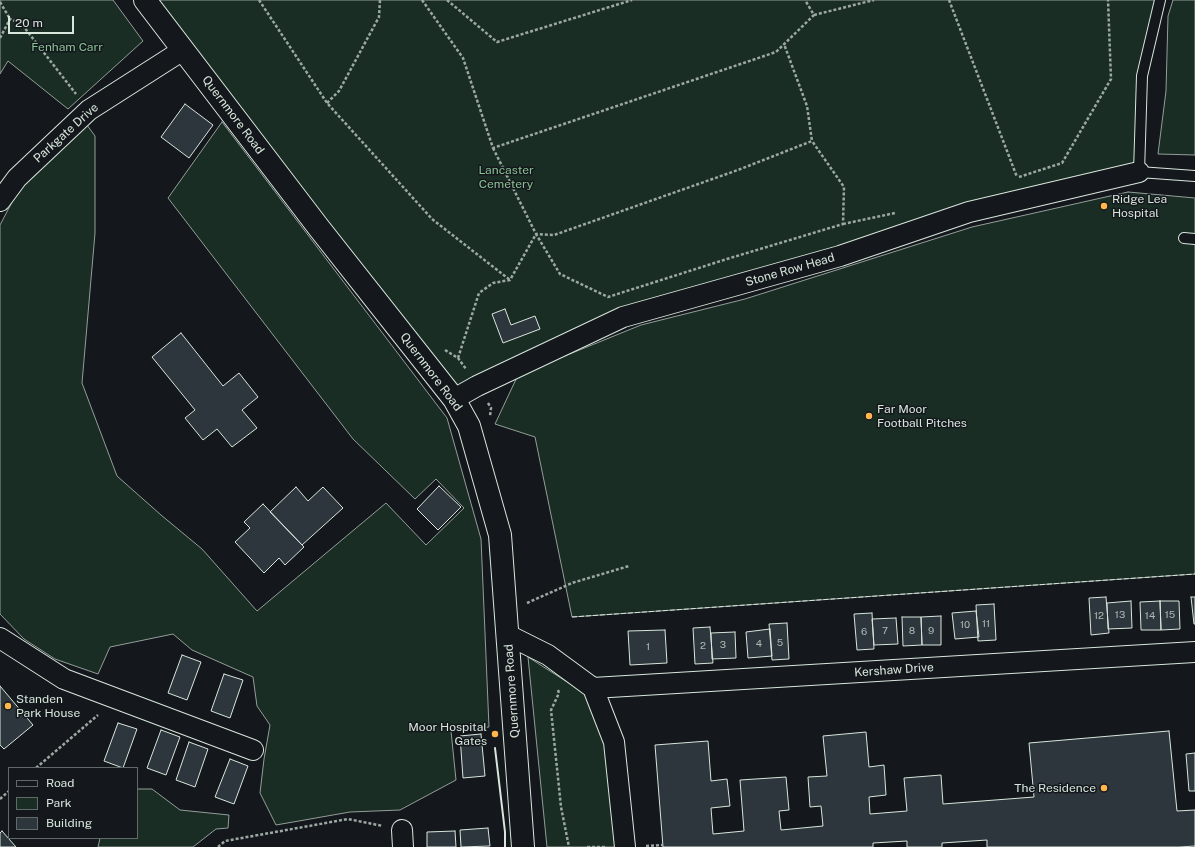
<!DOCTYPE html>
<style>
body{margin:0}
#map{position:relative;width:1195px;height:847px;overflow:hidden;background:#14181c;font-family:"Public Sans",sans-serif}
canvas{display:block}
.legend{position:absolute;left:8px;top:767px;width:130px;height:72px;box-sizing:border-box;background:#14181c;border:1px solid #626a69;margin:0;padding:5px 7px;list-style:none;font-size:12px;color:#d8e6dc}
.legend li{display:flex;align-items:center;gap:8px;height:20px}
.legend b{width:20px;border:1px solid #626a69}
.scale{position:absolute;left:8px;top:16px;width:66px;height:18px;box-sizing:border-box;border:2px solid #d8e6dc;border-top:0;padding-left:5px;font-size:12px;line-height:14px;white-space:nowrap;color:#d8e6dc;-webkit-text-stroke:3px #14181c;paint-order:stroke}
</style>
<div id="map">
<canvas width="1195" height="847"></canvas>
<ul class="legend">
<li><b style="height:5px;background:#14181c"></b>Road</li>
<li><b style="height:11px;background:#1a2d24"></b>Park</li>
<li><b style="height:11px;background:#2c363c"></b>Building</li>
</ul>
<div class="scale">20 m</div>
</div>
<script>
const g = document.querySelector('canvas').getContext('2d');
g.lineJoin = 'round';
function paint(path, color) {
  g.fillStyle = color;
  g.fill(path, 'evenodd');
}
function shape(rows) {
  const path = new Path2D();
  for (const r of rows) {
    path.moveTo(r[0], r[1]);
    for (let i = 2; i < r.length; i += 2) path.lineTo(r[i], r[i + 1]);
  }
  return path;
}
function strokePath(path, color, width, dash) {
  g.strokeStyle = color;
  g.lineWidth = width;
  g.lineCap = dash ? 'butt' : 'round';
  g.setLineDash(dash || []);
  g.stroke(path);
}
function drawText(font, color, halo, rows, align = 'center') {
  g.font = font + ' "Public Sans",sans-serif';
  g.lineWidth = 3;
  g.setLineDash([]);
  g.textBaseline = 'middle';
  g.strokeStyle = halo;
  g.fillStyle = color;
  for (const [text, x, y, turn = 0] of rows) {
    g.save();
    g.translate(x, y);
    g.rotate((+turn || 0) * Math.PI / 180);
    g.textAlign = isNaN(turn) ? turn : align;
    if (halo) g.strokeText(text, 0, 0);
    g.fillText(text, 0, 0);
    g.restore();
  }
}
const green = shape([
 [0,0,113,0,143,41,68,109,8,61,0,74,0,0],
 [145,0,1157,0,1142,76,1139,172,623,317,454,399,145,0],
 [1173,0,1195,0,1195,155,1158,154,1166,91,1168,16,1173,0],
 [222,122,447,418,481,539,489,727,451,731,456,780,400,810,350,812,276,825,260,793,264,759,270,725,257,706,253,677,192,650,173,634,110,647,98,674,55,659,24,639,0,614,0,225,20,187,87,125,95,136,95,233,82,383,117,476,161,515,202,549,257,611,386,503,426,545,464,508,436,479,415,499,353,439,168,198,222,122],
 [1128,192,1195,198,1195,574,572,617,535,437,495,424,518,375,641,325,745,299,972,227,1128,192],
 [528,657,586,694,606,744,617,847,547,847,528,657],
 [137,789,152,789,180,810,229,815,228,828,216,829,193,847,98,847,100,838,137,838,137,789]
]);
paint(green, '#1a2d24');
strokePath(green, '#939e99', 1);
const building = shape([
 [185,104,213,125,189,158,161,137,185,104],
 [505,309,511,325,535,316,540,329,503,343,492,314,505,309],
 [181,333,223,386,239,373,258,397,242,410,257,428,232,447,217,429,203,440,185,418,195,410,152,357,181,333],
 [439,486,461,507,438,530,417,509,439,486],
 [296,487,308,501,323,487,343,508,302,545,270,512,296,487],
 [263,504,304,547,285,565,279,558,264,573,235,542,250,528,244,522,263,504],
 [1106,597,1109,633,1091,635,1089,598,1106,597],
 [1191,597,1195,597,1195,624,1194,624,1191,597],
 [1131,601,1132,628,1108,629,1107,603,1131,601],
 [1160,601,1161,630,1141,630,1140,602,1160,601],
 [1160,601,1179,601,1180,629,1161,630,1160,601],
 [994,604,996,640,978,641,976,605,994,604],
 [976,611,979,637,955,639,952,613,976,611],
 [872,613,874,649,857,650,854,614,872,613],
 [941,616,941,645,922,645,921,617,941,616],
 [902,617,921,617,922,645,903,646,902,617],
 [896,618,898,644,874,645,872,619,896,618],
 [787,623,789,659,772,660,769,624,787,623],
 [710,627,713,663,695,664,693,628,710,627],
 [770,629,772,656,748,658,746,632,770,629],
 [665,630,667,663,630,665,628,631,665,630],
 [735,632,736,658,712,659,711,633,735,632],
 [182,655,201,662,187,700,168,693,182,655],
 [224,674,243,680,230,718,211,711,224,674],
 [0,686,33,725,4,749,0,745,0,686],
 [118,723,137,729,123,768,104,761,118,723],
 [161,730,180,737,166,775,147,768,161,730],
 [1169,731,1177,811,1195,810,1195,847,1195,846,1179,847,987,847,987,840,942,843,942,847,907,847,907,841,873,843,873,847,663,847,655,745,708,741,711,781,727,779,730,806,711,808,713,834,744,831,740,780,786,777,789,810,779,811,781,830,823,826,821,806,810,807,808,777,827,776,823,736,866,732,869,767,884,765,886,795,869,797,870,814,907,811,904,778,941,775,943,804,1034,797,1029,743,1169,731],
 [481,734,485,776,463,778,460,736,481,734],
 [189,742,208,749,195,787,176,780,189,742],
 [1195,753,1195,791,1189,791,1186,754,1195,753],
 [230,759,248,766,234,804,215,797,230,759],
 [488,828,490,846,461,847,460,830,488,828],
 [2,831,16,847,0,847,0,833,2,831],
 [455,831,456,847,427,847,427,832,455,831]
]);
paint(building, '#2c363c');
strokePath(building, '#d8e6dc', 1);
const service = shape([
 [1160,0,1142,76,1139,172,1195,176],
 [1184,238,1195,239]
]);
const minor = shape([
 [0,201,17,178,89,110,183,50],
 [454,399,477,386,623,317,840,256,969,212,1139,172],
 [508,635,548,655,593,688,614,742,625,847],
 [0,638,64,679,253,750],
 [593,688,1195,652],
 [402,830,403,847]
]);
const tertiary = shape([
 [145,0,319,228,454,399,469,426,500,535,523,847]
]);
strokePath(service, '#d8e6dc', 12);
strokePath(minor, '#d8e6dc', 22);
strokePath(tertiary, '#d8e6dc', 24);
strokePath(shape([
 [259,0,327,103,432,219,510,280],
 [422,0,463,58,493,148,776,52,814,15,805,0],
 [447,0,497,42,632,0],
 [949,0,1017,177],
 [0,2,10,19],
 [814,15,874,0],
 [0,38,10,19,19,23,24,27,76,94],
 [327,103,339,91,379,17,380,0],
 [493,148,536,234,554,235,738,170,812,141,807,106,784,44],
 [1019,177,1062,163,1111,79,1108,0],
 [843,224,895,213],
 [445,350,458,358,466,369],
 [458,358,479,293,493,283,510,280,536,234,560,274,608,297,727,259,843,224,844,187,812,141],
 [488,403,491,408,490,416],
 [527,603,572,583,629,566],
 [558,690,559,693,551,710,561,807,569,847],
 [36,768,98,715],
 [0,799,9,791],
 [646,846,663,845],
 [218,847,225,841,348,819,383,826],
 [587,847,605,847]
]), '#9da8a2', 2.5, [3, 2]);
strokePath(service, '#14181c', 10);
strokePath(minor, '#14181c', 20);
strokePath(tertiary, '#14181c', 22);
strokePath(shape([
 [572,617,1195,574]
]), '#d8e6dc', 1, [5, 2]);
strokePath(shape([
 [495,748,505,832,505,847]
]), '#d8e6dc', 2);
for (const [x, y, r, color] of [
 [1104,206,4,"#ffb74d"],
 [869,416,4,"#ffb74d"],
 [8,706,4,"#ffb74d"],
 [495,734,4,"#ffb74d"],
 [1104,788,4,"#ffb74d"]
]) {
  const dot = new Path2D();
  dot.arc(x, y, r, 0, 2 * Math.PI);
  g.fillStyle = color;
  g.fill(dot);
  strokePath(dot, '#14181c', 1.5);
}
drawText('10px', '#adbab4', null, [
 ["13",1120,615],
 ["15",1170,615],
 ["12",1099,616],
 ["14",1150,616],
 ["11",986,624],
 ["10",965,625],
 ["7",885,631],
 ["8",912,631],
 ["9",931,631],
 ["6",864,632],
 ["5",780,643],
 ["4",759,644],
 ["3",723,645],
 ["2",703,646],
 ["1",648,647]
]);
drawText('12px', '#8ac095', '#14181c', [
 ["Fenham Carr",67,47],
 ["Lancaster",506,170],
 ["Cemetery",506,184]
]);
drawText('12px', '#d8e6dc', '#14181c', [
 ["Quernmore Road",233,115,53],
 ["Parkgate Drive",66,133,-42],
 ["Stone Row Head",790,270,-16],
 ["Quernmore Road",431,372,53],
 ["Kershaw Drive",894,670,-4],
 ["Quernmore Road",512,691,-94]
]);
drawText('12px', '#d8e6dc', '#14181c', [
 ["Ridge Lea",1112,199],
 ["Hospital",1112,213],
 ["Far Moor",877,409],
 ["Football Pitches",877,423],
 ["Standen",16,699],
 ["Park House",16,713],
 ["Moor Hospital",487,727,"right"],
 ["Gates",487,741,"right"],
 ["The Residence",1096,788,"right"]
], 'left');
</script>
